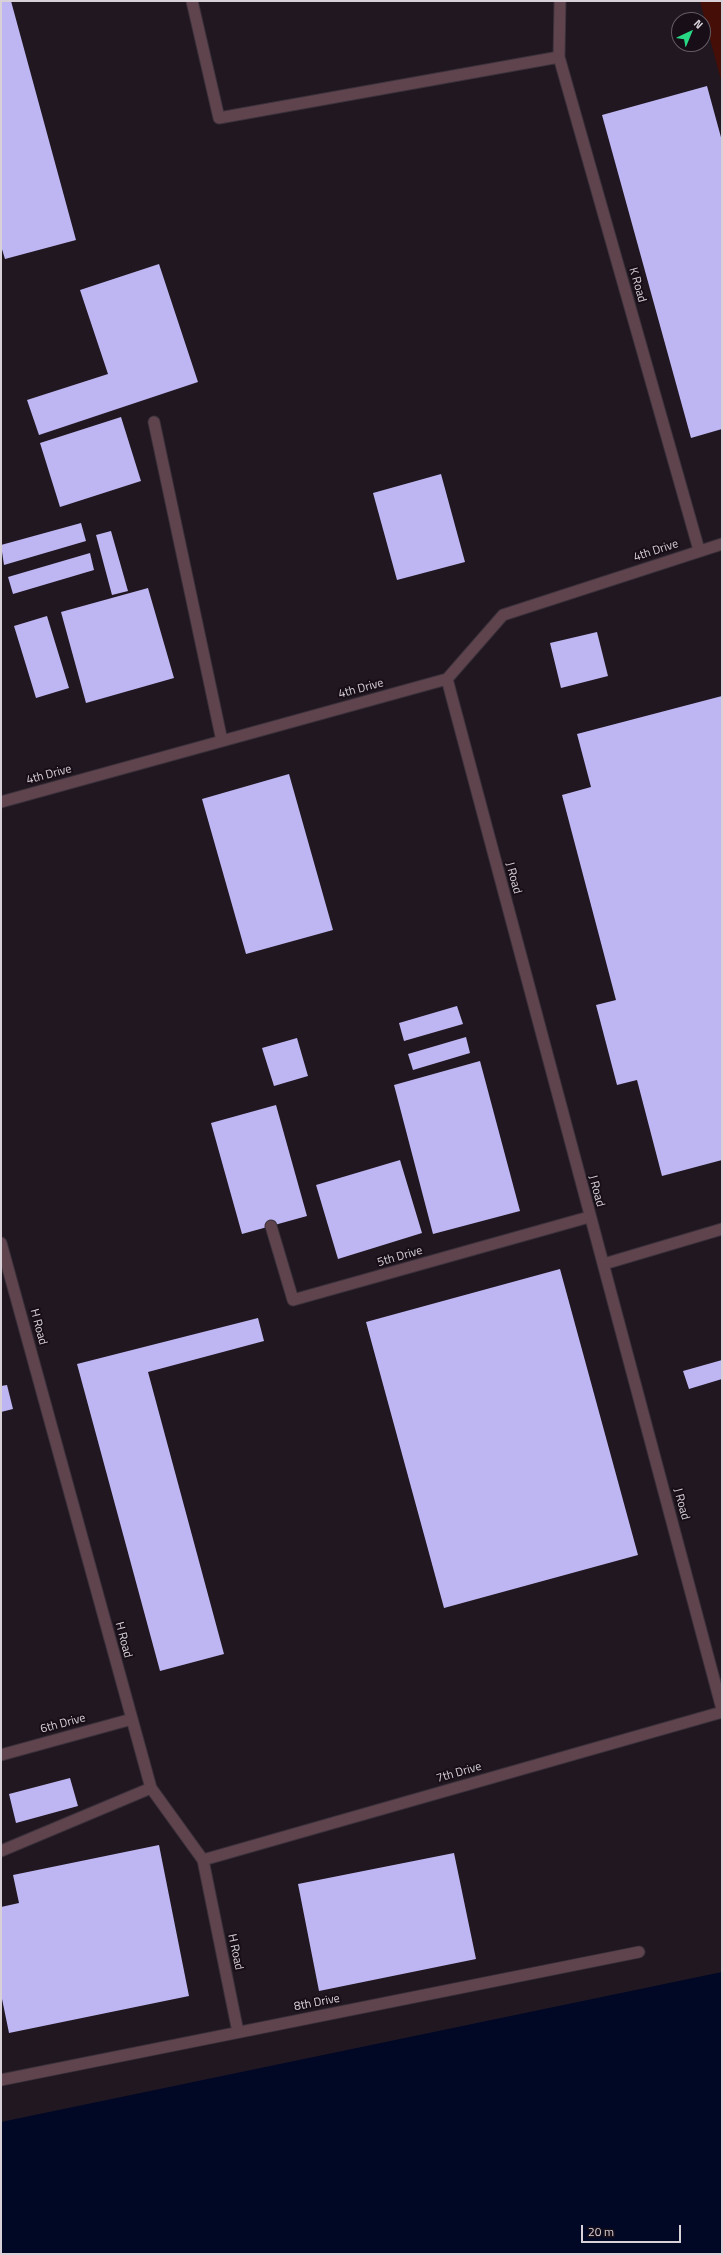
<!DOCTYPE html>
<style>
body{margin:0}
#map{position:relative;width:723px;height:2255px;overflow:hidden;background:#211721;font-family:"Titillium Web",sans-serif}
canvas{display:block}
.frame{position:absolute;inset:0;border:2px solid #d8d1d8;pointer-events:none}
.north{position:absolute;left:671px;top:12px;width:40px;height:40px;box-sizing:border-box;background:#170e18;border:1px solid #645c65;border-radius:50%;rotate:44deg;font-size:11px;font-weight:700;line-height:16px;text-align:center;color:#d8d1d8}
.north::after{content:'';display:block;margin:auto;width:14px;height:18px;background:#28d885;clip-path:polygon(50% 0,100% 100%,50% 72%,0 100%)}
.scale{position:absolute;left:581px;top:2225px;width:100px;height:18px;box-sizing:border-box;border:2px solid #d8d1d8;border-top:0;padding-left:5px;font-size:12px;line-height:14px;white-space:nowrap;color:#d8d1d8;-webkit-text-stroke:3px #170e18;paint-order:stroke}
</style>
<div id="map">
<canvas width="723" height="2255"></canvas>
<div class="frame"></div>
<div class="north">N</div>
<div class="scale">20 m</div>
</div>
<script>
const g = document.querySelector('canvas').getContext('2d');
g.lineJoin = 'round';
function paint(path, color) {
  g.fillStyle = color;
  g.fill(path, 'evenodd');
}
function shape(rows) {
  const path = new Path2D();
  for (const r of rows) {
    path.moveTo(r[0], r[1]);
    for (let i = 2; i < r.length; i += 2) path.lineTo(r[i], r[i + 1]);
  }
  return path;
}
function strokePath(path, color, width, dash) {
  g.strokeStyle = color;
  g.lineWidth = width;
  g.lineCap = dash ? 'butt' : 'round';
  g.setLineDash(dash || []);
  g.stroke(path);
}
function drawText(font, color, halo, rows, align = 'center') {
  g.font = font + ' "Titillium Web",sans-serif';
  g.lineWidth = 4;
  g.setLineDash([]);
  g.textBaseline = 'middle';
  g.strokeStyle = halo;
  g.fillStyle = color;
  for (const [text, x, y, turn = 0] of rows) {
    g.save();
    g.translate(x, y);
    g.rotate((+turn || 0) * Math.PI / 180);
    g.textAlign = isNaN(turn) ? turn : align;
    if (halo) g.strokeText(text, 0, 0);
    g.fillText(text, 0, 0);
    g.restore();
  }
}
paint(shape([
 [700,1,722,1,722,84]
]), '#450e07');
paint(shape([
 [722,1972,722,2254,1,2254,1,2122]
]), '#000826');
paint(shape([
 [1,1,11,1,76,240,5,259,1,246],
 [707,86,722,141,722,429,691,438,602,115],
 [159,264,198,382,39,435,27,400,108,374,80,290],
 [121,417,141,481,60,507,40,443],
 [441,474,465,562,397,580,373,493],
 [81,523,86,541,4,565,1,545],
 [111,531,128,591,112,595,96,535],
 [90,553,94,570,13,594,8,577],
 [148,588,174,678,86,703,61,612],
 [47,616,69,688,36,698,14,626],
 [597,632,608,676,561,688,550,643],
 [722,696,722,1160,662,1176,637,1080,617,1085,596,1005,616,1000,562,795,591,787,577,734],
 [289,774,333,930,246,954,202,799],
 [457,1006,463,1024,404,1041,399,1023],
 [466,1037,470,1053,413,1070,408,1054],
 [297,1038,308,1076,274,1086,262,1048],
 [480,1061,520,1211,433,1234,394,1085],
 [276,1105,307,1216,242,1234,211,1123],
 [400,1160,422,1233,338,1259,316,1185],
 [560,1269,638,1555,444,1608,366,1322],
 [258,1318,264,1341,148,1372,224,1654,160,1671,77,1364],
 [722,1360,722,1379,689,1389,683,1371],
 [7,1385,13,1409,1,1412,1,1386],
 [70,1778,78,1806,16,1823,9,1794],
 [159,1845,189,1996,9,2033,1,1994,1,1907,19,1903,13,1875],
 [454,1853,476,1959,319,1991,298,1884]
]), '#beb6f3');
const service = shape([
 [192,1,219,118,559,57],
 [560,1,559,57,699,550],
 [154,422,222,741],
 [447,679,722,1709],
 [1,802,447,679,503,615,722,544],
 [271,1226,293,1300,589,1217],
 [1,1243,151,1788,203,1860,238,2032],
 [604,1264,722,1229],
 [1,1755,132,1719],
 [1,1851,151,1788],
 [203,1860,722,1712],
 [1,2080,639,1952]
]);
strokePath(service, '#3b313b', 13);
strokePath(service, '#5f444d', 11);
drawText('12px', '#d8d1d8', '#170e18', [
 ["K Road",637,285,74],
 ["4th Drive",656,551,-18],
 ["4th Drive",361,689,-15],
 ["4th Drive",49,775,-15],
 ["J Road",513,878,75],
 ["J Road",596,1191,75],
 ["5th Drive",400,1257,-16],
 ["H Road",38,1327,75],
 ["J Road",681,1504,75],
 ["H Road",123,1640,75],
 ["6th Drive",63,1724,-15],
 ["7th Drive",459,1773,-16],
 ["H Road",235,1952,78],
 ["8th Drive",317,2003,-11]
]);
</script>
